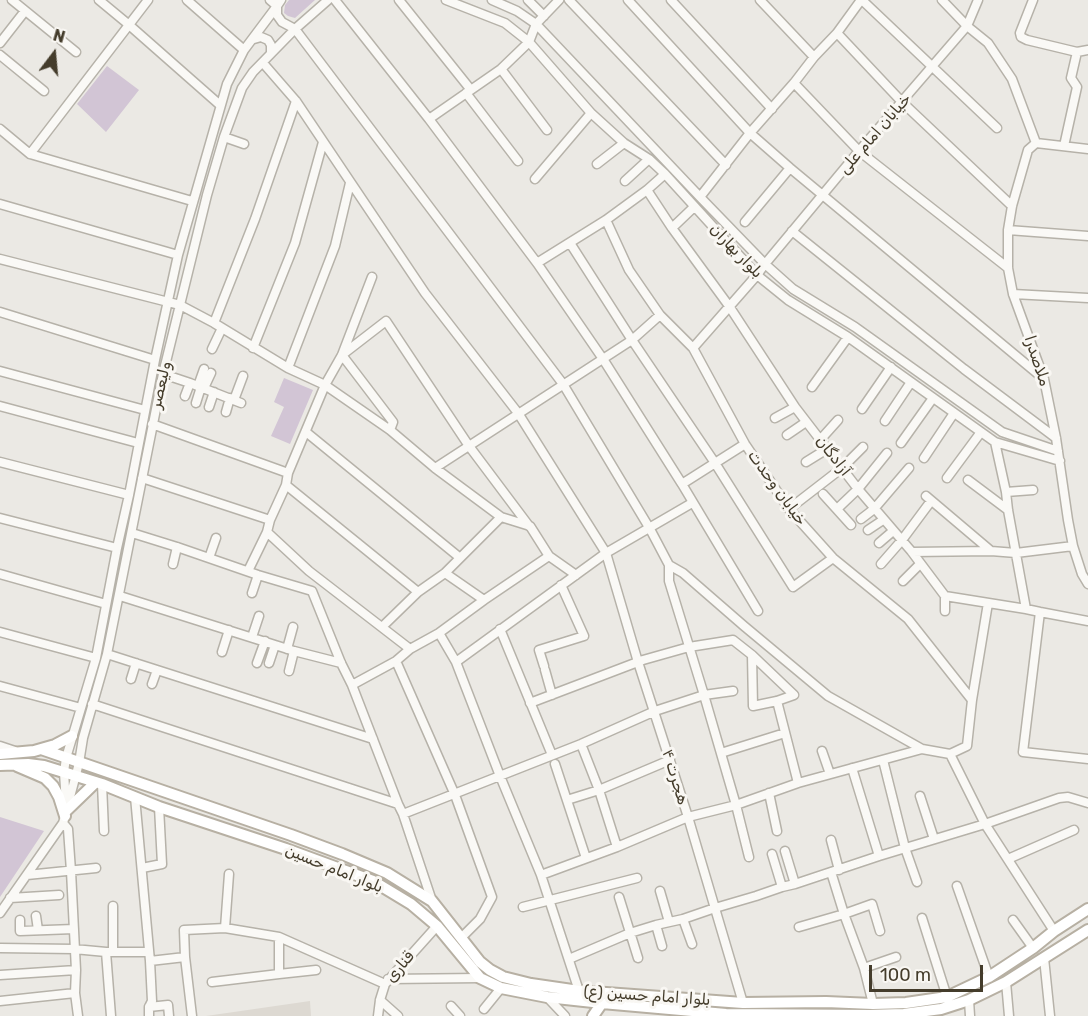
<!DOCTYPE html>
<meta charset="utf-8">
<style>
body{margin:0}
#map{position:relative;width:1088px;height:1016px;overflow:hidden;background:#ebe9e4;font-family:Rubik,sans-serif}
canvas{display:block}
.north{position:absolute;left:24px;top:24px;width:60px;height:60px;-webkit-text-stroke:4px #f9f7f3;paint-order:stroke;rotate:16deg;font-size:16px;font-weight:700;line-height:24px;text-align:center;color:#443c2b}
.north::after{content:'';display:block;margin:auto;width:21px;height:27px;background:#443c2b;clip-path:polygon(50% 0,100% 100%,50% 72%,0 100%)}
.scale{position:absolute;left:869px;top:965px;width:114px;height:27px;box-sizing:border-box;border:3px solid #443c2b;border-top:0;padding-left:8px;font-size:18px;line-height:21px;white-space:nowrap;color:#443c2b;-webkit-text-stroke:4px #f9f7f3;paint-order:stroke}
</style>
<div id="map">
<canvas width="1088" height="1016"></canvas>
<div class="north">N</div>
<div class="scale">100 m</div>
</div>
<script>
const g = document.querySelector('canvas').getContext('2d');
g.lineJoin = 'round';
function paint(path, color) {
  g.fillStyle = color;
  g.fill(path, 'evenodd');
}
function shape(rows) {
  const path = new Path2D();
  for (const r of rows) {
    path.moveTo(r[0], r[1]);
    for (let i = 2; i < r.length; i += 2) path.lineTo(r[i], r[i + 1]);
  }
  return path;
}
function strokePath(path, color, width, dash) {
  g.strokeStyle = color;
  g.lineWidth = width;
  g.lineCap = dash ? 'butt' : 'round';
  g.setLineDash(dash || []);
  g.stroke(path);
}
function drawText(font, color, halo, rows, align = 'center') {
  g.font = font + ' Rubik,"Noto Sans Arabic",sans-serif';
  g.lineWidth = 6;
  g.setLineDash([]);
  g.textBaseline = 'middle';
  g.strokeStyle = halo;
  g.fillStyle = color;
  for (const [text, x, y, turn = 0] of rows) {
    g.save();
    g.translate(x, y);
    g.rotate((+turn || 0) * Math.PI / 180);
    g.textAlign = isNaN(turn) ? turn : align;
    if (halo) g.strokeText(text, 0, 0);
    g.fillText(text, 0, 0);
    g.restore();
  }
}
paint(shape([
 [310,1001,311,1016,206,1016]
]), '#ddd9d2');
paint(shape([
 [289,0,315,0,295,18,288,16,284,13,285,5],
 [107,66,139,90,106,132,77,104],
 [284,378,313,390,290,444,271,436,284,407,274,402],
 [0,817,44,831,0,897]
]), '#d2c5d5');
const minor = shape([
 [12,0,76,52],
 [99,0,128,24,220,105],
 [187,0,244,50],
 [281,0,277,6,277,15,282,22,295,29,328,0],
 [335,0,429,119,537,263,603,359,682,484,758,611],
 [399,0,471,90],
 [446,0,505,23,529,42,591,113,624,143,649,159,665,174,757,275,788,300,848,337,995,442,1060,461],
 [492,0,517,11,536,24,700,197,765,264,793,289,855,327,1002,432,1058,451],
 [528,0,544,16],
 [569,0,726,165],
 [628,0,750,133,790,168,1044,379],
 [671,0,772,109],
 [760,0,814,57],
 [862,0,997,128],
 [942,0,967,26,988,43,1012,79,1036,143],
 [1033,0,1020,33,1021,37,1027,40,1077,52,1088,50],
 [837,33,902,102,1012,206],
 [254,39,261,37,268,40,271,45,271,53],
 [0,43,25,11],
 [0,55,44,91],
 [263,63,296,101,425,293,518,413,606,553,638,662,688,817,743,1003],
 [501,69,547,130],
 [794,83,859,151,1008,268],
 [466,93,518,161],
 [429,119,501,69,529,42,536,24,559,0],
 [0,129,30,154,192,201],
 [224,137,244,144],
 [1036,143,1028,150,1012,206,1008,230,1008,268,1013,294,1044,379,1056,438,1068,520,1073,546,1082,574,1088,584],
 [1036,143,1088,149],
 [1064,146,1077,87,1071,78,1077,52],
 [30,154,148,0],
 [597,164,624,143],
 [535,179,591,113],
 [625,181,649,159],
 [647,190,672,228,729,306,795,407,858,489,912,552,945,596,1026,609,1040,612,1088,621],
 [700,197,750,133,794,83,814,57,837,33,861,0],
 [0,204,178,255],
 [606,220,629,270,660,315,693,348,745,444,789,509,833,558,908,619,972,700,967,746,950,754],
 [745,222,790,168],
 [672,228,694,207],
 [1008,230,1088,236],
 [792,231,964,369,1056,438],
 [570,243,632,340,715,463,793,587,833,558],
 [0,259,180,305,214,323,288,368,325,385,390,430,435,468,501,517,530,526,549,556,576,575],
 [537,263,606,220,647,190,665,174],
 [1013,294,1088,298],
 [0,312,155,360],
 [214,323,255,219,296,101],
 [253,348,295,243,323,142],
 [693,348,757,275,765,264,859,151,967,26,978,0],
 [212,349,222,328],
 [288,368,335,246,350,183],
 [0,371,145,410],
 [163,374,190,383,241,403],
 [198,386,204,369],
 [812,387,848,337],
 [204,388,211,373],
 [185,396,190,383],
 [234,400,243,376],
 [196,403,201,387],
 [0,406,138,443],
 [209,407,214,392],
 [862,409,891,367],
 [226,412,230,398],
 [775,418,795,407],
 [885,421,911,382],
 [152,424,288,473],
 [390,430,393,422,342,355,386,321,469,446,529,526],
 [306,432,459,557],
 [787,435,806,422],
 [820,440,838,420],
 [995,442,1006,492,1008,510,1026,609],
 [901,443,933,398],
 [924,458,954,413],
 [0,462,129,495],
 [806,462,827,449],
 [435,468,632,340,660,315],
 [142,478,270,520],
 [947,478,981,432],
 [968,480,1008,510],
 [682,484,745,444],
 [286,485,418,592],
 [1006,492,1033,490],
 [823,494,851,525],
 [926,496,991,551],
 [789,509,842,468,863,447],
 [837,509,858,489,887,453],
 [0,518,117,548],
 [861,519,874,509,909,468],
 [868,530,883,520],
 [267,532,309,571,410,649],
 [132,533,177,547,258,575,312,591,341,663,352,685,398,804,403,814,432,901],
 [879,543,893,531],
 [912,552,991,551,1016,553,1073,546],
 [209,558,216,538],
 [173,564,177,547],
 [881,564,902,540,931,501],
 [669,565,669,581,704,695,736,805,749,857],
 [248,571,267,532,270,520,286,485,288,473,325,385,342,355,372,277],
 [445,573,484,600],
 [0,574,106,604],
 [903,581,920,564],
 [252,593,258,575],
 [120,596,294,651,341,663],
 [945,611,945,596],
 [1040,612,1023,752,1088,759],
 [382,627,418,592,445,573,501,517],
 [500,629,552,755],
 [0,632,96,658],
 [439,633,456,662,500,776,541,875,579,991],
 [252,637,259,616],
 [287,649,293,627],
 [222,652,229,630],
 [107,654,373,739],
 [396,661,455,795,492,897,480,919,461,938],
 [456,662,606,553,692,503],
 [257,663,265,641],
 [269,663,275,645],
 [544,666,539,650,584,636,561,585],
 [545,670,552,695],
 [289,671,294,651],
 [131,679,136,663],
 [152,684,157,670],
 [352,685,396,661,410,649,439,633,484,600,549,556],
 [0,686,81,708],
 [972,700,988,603],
 [777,701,798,783],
 [530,703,643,660,689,647,733,640,752,655,794,695,777,701,753,706,752,655],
 [92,704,398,804],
 [581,744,599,790,617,847],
 [0,746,15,751],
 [822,751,830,774],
 [721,753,785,733],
 [883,760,905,848,917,882],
 [555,764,586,858],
 [852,768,879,856],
 [102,784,104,831],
 [769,793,777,831],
 [920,796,934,839],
 [135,797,150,961,152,1001,149,1007,149,1016],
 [567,800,599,790,670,760],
 [66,804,64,772,66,758,96,658,117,548,129,495,155,360,178,255,227,84,244,50,277,6,270,0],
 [403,814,581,744,655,711,704,695,733,691],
 [63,823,68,829,71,871,76,970,75,993,78,1016],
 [831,840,839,870],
 [785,851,795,884],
 [772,854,782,887],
 [1008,859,1074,830],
 [142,868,162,864,159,807],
 [831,872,844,914,864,968,873,1004],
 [27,875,96,868],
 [541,875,617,847,688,817,736,805,798,783,922,749,950,754,985,824,1054,931],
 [957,886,989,977],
 [660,891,669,922],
 [619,897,638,958],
 [10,898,59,895],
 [113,906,113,951],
 [523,907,637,878],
 [0,913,63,823,65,816,79,763,83,738,107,654,163,374,207,195,224,137,242,88,253,72,295,29,563,384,650,529,669,565,683,573,744,626,828,696,922,749],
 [36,916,38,930],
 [922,918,947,997],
 [683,919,692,944],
 [20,920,20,931,74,929],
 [1013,920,1033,948],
 [656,925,662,946],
 [799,927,844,914,872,904,880,931],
 [225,928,229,874],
 [0,948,74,949,106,952,148,952],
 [106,952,111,1016],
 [1044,958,1050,1016],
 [569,959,630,933,656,925,683,919,715,908,756,896,782,887,795,884,879,856,985,824,1059,798,1068,797,1088,803],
 [150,961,185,957],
 [864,968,896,957],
 [279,974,316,970],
 [0,975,76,970],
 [388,979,480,978],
 [212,982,279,974,279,937],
 [1006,982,1009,1016],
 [547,997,565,1016],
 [380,1000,398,1016],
 [969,1000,970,1016],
 [0,1001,75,993],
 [451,1006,460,1016],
 [149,1007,168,1005,169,1016],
 [484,1009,501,988],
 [192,1016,185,957,184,930,225,928,279,937,385,984],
 [378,1016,380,1000,385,984,437,926]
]);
const major = shape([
 [41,749,291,835,342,854,387,873,432,901,480,962,490,970,503,977,531,984,579,991,743,1003,826,1002,873,1004,906,1003,947,997,989,977,1033,948,1054,931,1088,909],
 [0,754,34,751,55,745,72,736],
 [0,765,28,764,44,766,102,784,159,807,286,849,373,881,411,904,437,926,480,978,501,988,547,997,602,1003,726,1014,870,1015,904,1014,941,1009,969,1000,1006,982,1088,930],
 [17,766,45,778,53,786,59,797,65,816],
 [67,810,96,782],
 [593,1016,602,1003]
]);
strokePath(minor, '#b6b2a9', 11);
strokePath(major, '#b7b0a3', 14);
strokePath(minor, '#faf9f6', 8);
strokePath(major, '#fff', 10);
drawText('16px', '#443c2b', '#f9f7f3', [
 ["خیابان امام علی",875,134,-49],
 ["بلوار بهاران",736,251,46],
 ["ملاصدرا",1037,361,72],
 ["ولیعصر",161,385,-77],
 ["آزادگان",833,456,52],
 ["خیابان وحدت",777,488,54],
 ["هجرت ۴",675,777,73],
 ["بلوار امام حسین",334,869,22],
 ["قناری",400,967,-50],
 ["بلوار امام حسین (ع)",647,996,4]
]);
</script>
